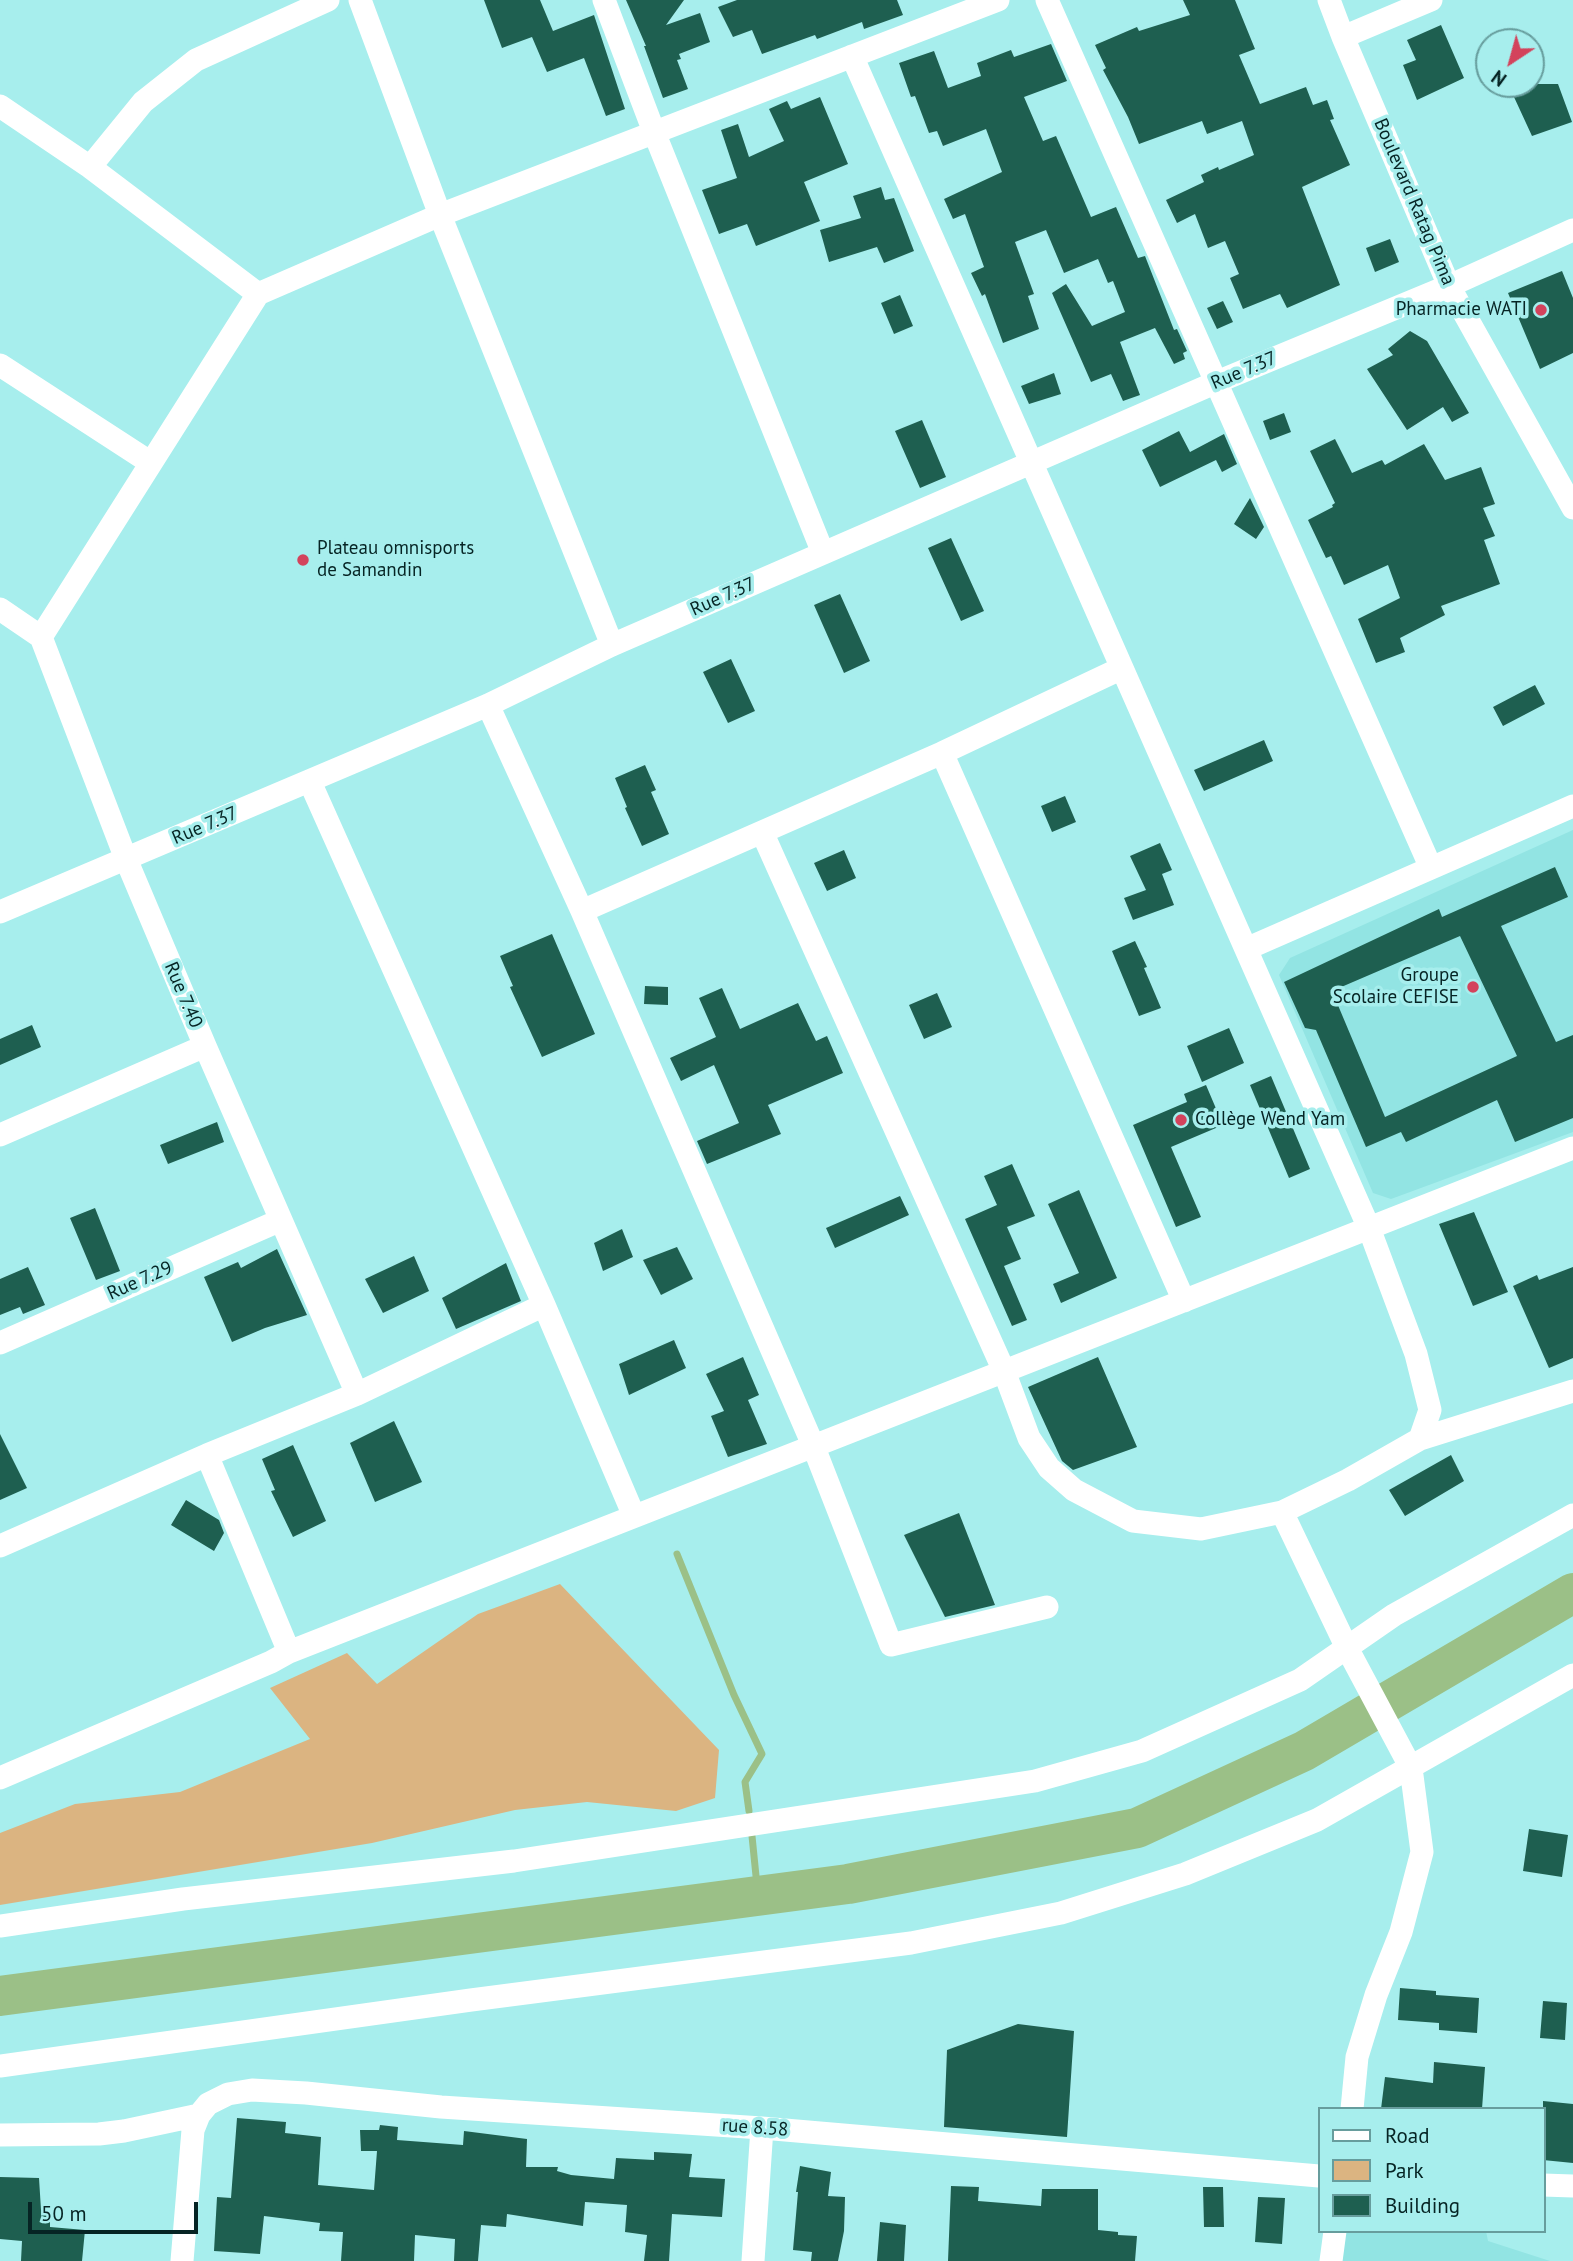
<!DOCTYPE html>
<meta charset="utf-8">
<style>
body{margin:0}
#map{position:relative;width:1573px;height:2261px;overflow:hidden;background:#a7eeed;font-family:"PT Sans",sans-serif}
canvas{display:block}
.legend{position:absolute;left:1318px;top:2107px;width:228px;height:126px;box-sizing:border-box;background:#a7eeed;border:2px solid #679d9d;margin:0;padding:9px 12px;list-style:none;font-size:21px;color:#062424}
.legend li{display:flex;align-items:center;gap:14px;height:35px}
.legend b{width:35px;border:2px solid #679d9d}
.north{position:absolute;left:1475px;top:28px;width:70px;height:70px;box-sizing:border-box;background:#a7eeed;border:2px solid #679d9d;border-radius:50%;rotate:216deg;font-size:19px;font-weight:700;line-height:28px;text-align:center;color:#062424}
.north::after{content:'';display:block;margin:auto;width:24px;height:32px;background:#d3435c;clip-path:polygon(50% 0,100% 100%,50% 72%,0 100%)}
.scale{position:absolute;left:28px;top:2202px;width:170px;height:32px;box-sizing:border-box;border:4px solid #062424;border-top:0;padding-left:9px;font-size:21px;line-height:24px;white-space:nowrap;color:#062424;-webkit-text-stroke:5px #a7eeed;paint-order:stroke}
</style>
<div id="map">
<canvas width="1573" height="2261"></canvas>
<ul class="legend">
<li><b style="height:9px;background:#fff"></b>Road</li>
<li><b style="height:19px;background:#dbb481"></b>Park</li>
<li><b style="height:19px;background:#1e5f50"></b>Building</li>
</ul>
<div class="north">N</div>
<div class="scale">50 m</div>
</div>
<script>
const g = document.querySelector('canvas').getContext('2d');
g.lineJoin = 'round';
function paint(path, color) {
  g.fillStyle = color;
  g.fill(path, 'evenodd');
}
function shape(rows) {
  const path = new Path2D();
  for (const r of rows) {
    path.moveTo(r[0], r[1]);
    for (let i = 2; i < r.length; i += 2) path.lineTo(r[i], r[i + 1]);
  }
  return path;
}
function strokePath(path, color, width, dash) {
  g.strokeStyle = color;
  g.lineWidth = width;
  g.lineCap = dash ? 'butt' : 'round';
  g.setLineDash(dash || []);
  g.stroke(path);
}
function drawText(font, color, halo, rows, align = 'center') {
  g.font = font + ' "PT Sans",sans-serif';
  g.lineWidth = 7;
  g.setLineDash([]);
  g.textBaseline = 'middle';
  g.strokeStyle = halo;
  g.fillStyle = color;
  for (const [text, x, y, turn = 0] of rows) {
    g.save();
    g.translate(x, y);
    g.rotate((+turn || 0) * Math.PI / 180);
    g.textAlign = isNaN(turn) ? turn : align;
    if (halo) g.strokeText(text, 0, 0);
    g.fillText(text, 0, 0);
    g.restore();
  }
}
paint(shape([
 [1573,830,1573,1132,1391,1199,1373,1193,1279,975,1290,958],
 [1343,2231,1486,2231,1488,2241,1550,2261,1340,2261]
]), '#92e4e3');
paint(shape([
 [560,1584,719,1750,715,1798,676,1811,587,1802,515,1810,372,1843,0,1905,0,1833,75,1804,180,1792,310,1739,270,1688,347,1653,377,1684,478,1614]
]), '#dbb481');
strokePath(shape([
 [677,1554,734,1695,762,1754,745,1782,749,1811],
 [752,1836,758,1896]
]), '#9bc087', 7);
strokePath(shape([
 [0,1996,848,1884,1137,1828,1304,1751,1573,1593]
]), '#9bc087', 40);
paint(shape([
 [484,0,540,0,553,31,594,15,625,109,606,116,584,58,547,72,532,37,502,48],
 [626,0,684,0,666,25,700,13,710,42,679,54,681,59,677,60,688,89,663,98,644,46,646,46],
 [737,0,897,0,903,15,864,29,862,22,817,39,815,35,762,54,752,30,733,37,718,7],
 [1183,0,1235,0,1255,49,1239,55,1260,104,1306,87,1313,105,1327,100,1334,119,1330,120,1350,165,1302,187,1340,285,1287,308,1280,294,1243,309,1230,278,1239,274,1225,241,1208,248,1195,214,1177,223,1166,200,1204,182,1201,175,1218,167,1219,170,1254,155,1242,121,1207,134,1202,121,1139,144,1128,117,1103,70,1106,68,1095,45,1137,27,1139,31,1190,15],
 [1441,25,1464,78,1417,100,1403,65,1416,60,1407,40],
 [1051,44,1067,81,1024,97,1043,141,1056,136,1091,217,1116,207,1138,258,1145,256,1174,330,1177,329,1187,351,1183,353,1185,359,1174,364,1155,328,1120,342,1140,395,1123,401,1111,374,1091,382,1052,293,1066,284,1092,326,1125,312,1113,281,1108,283,1098,259,1064,273,1046,230,1015,242,1034,294,1028,296,1039,329,1003,343,985,294,982,296,971,273,984,267,965,214,953,219,944,199,1002,172,986,129,943,146,937,131,929,133,915,96,911,97,899,63,934,51,948,88,981,76,977,63,1011,50,1014,57],
 [1508,84,1558,84,1572,122,1532,136],
 [820,97,848,164,804,182,820,221,756,246,747,224,719,234,702,190,737,178,721,130,738,124,749,157,784,141,769,109,787,101,791,109],
 [881,187,885,200,894,198,914,251,884,263,877,247,829,262,820,230,861,218,853,196],
 [1390,239,1399,262,1375,272,1366,248],
 [1562,271,1573,298,1573,353,1540,369,1508,293],
 [900,295,913,326,894,334,881,303],
 [1223,301,1233,322,1217,329,1207,308],
 [1410,331,1427,341,1469,413,1452,422,1443,407,1407,430,1367,369,1393,355,1388,349],
 [1054,373,1061,394,1029,404,1021,386],
 [1284,413,1291,432,1270,440,1263,421],
 [922,420,946,477,920,488,895,431],
 [1179,431,1190,452,1224,434,1237,464,1222,472,1216,460,1160,487,1142,450],
 [1335,439,1352,473,1382,460,1385,465,1424,444,1445,480,1481,467,1495,504,1483,508,1495,536,1484,540,1500,584,1441,606,1445,615,1400,638,1405,652,1376,663,1358,619,1400,598,1388,565,1344,585,1331,556,1326,558,1308,520,1333,507,1332,505,1335,503,1310,451],
 [1250,498,1264,527,1256,539,1234,524],
 [951,538,984,611,961,621,928,548],
 [840,594,870,661,844,673,814,605],
 [731,659,755,711,728,723,703,672],
 [1535,685,1545,704,1503,726,1493,707],
 [1264,740,1273,761,1204,791,1194,770],
 [645,765,656,790,651,792,669,834,642,846,625,808,627,807,615,778],
 [1065,796,1076,822,1052,832,1041,806],
 [1160,843,1172,870,1162,874,1174,905,1133,920,1124,898,1146,890,1130,856],
 [844,850,856,878,827,891,814,863],
 [1555,867,1568,897,1501,926,1556,1042,1573,1035,1573,1118,1515,1142,1497,1100,1406,1142,1401,1132,1366,1147,1316,1030,1305,1028,1284,982,1439,909,1442,917],
 [1460,936,1517,1056,1385,1117,1332,991],
 [552,934,595,1034,542,1057,510,987,513,986,500,956],
 [1135,941,1147,967,1144,968,1161,1008,1139,1016,1112,951],
 [645,986,668,987,668,1005,644,1004],
 [722,988,740,1029,798,1003,816,1041,827,1036,843,1073,768,1105,781,1134,707,1164,697,1141,739,1123,714,1065,681,1081,670,1058,716,1037,699,998],
 [937,993,952,1027,924,1039,909,1005],
 [32,1025,41,1047,0,1065,0,1039],
 [1229,1028,1244,1063,1202,1082,1187,1046],
 [1271,1076,1310,1169,1289,1178,1250,1085],
 [1206,1085,1223,1125,1171,1147,1201,1217,1176,1227,1133,1125,1187,1102,1184,1094],
 [217,1122,224,1142,168,1164,160,1145],
 [1012,1164,1035,1216,1007,1227,1021,1259,1004,1266,1027,1320,1012,1326,965,1219,997,1205,984,1176],
 [1079,1190,1117,1278,1061,1303,1053,1284,1079,1273,1048,1204],
 [900,1196,909,1215,835,1248,826,1228],
 [95,1208,120,1271,96,1280,70,1218],
 [1474,1212,1508,1292,1473,1306,1439,1224],
 [622,1229,633,1257,603,1271,594,1243],
 [677,1247,693,1279,661,1295,643,1260],
 [277,1249,307,1315,265,1328,232,1342,204,1277,238,1262,241,1268],
 [414,1256,429,1291,383,1313,365,1279],
 [506,1263,521,1301,456,1329,442,1298],
 [28,1267,45,1305,23,1314,20,1307,0,1315,0,1279],
 [1573,1267,1573,1358,1549,1368,1513,1286,1537,1275,1539,1280],
 [674,1340,686,1368,629,1395,619,1364],
 [743,1357,759,1395,748,1400,767,1444,728,1457,711,1416,724,1411,706,1374],
 [1098,1357,1137,1447,1073,1470,1062,1461,1028,1387],
 [394,1421,422,1482,375,1502,350,1443],
 [0,1434,27,1488,0,1500],
 [293,1445,326,1521,293,1537,271,1491,275,1490,262,1459],
 [1451,1455,1464,1481,1405,1516,1389,1490],
 [186,1500,219,1520,224,1533,214,1551,171,1525],
 [959,1513,995,1605,945,1617,904,1535],
 [1529,1829,1568,1835,1562,1877,1523,1871],
 [1400,1988,1436,1991,1436,1995,1479,1998,1477,2033,1439,2030,1439,2023,1398,2020],
 [1543,2001,1567,2003,1565,2040,1540,2038],
 [1018,2024,1074,2031,1067,2137,944,2127,947,2050],
 [1434,2062,1485,2067,1482,2109,1381,2109,1385,2077,1433,2083],
 [1543,2101,1573,2104,1573,2163,1543,2160],
 [237,2118,286,2122,285,2133,321,2137,318,2185,374,2190,377,2151,361,2151,360,2130,379,2130,380,2125,398,2127,397,2140,463,2145,464,2131,527,2139,526,2167,558,2167,557,2171,571,2175,614,2179,616,2158,654,2160,654,2152,692,2154,689,2177,725,2179,722,2217,672,2214,669,2261,644,2261,647,2235,625,2232,627,2205,585,2202,583,2226,507,2214,506,2227,481,2225,478,2261,454,2261,455,2239,415,2235,414,2261,341,2261,343,2232,319,2231,320,2223,264,2216,260,2254,214,2251,217,2197,231,2198],
 [800,2166,831,2172,828,2196,845,2197,844,2231,838,2261,811,2261,812,2252,793,2250,798,2192,796,2192],
 [0,2177,39,2178,41,2210,50,2211,50,2227,85,2230,82,2261,21,2261,22,2241,0,2239],
 [951,2186,979,2187,978,2201,1041,2206,1042,2189,1098,2189,1098,2230,1118,2232,1118,2235,1137,2236,1135,2261,948,2261],
 [1203,2187,1223,2187,1224,2227,1204,2227],
 [1258,2197,1285,2198,1282,2244,1255,2242],
 [880,2222,906,2225,904,2261,877,2261]
]), '#1e5f50');
strokePath(shape([
 [360,0,440,215,612,645],
 [604,0,654,132,823,553],
 [1047,0,1431,868],
 [1329,0,1343,37,1449,286,1573,508],
 [1343,37,1431,0],
 [852,56,1369,1228,1416,1354,1430,1410,1420,1439,1348,1480,1282,1512,1347,1648,1411,1768,1422,1852,1401,1932,1376,1995,1357,2057,1352,2109],
 [0,106,90,167,258,294],
 [90,167,143,102,196,60,328,0],
 [0,365,151,463],
 [0,609,41,637,126,859,205,1046,357,1394],
 [41,637,258,294,440,215,998,0],
 [488,705,582,911,813,1445,891,1645,1047,1607],
 [942,753,1184,1301],
 [310,782,544,1305,634,1516],
 [762,832,1004,1371,1029,1438,1049,1468,1074,1490,1133,1521,1201,1529,1282,1512],
 [582,911,942,753,1122,668],
 [0,912,488,705,612,645,1217,382,1449,286,1573,230],
 [1246,949,1573,806],
 [0,1135,205,1046],
 [0,1343,281,1220],
 [1420,1439,1573,1391],
 [207,1455,289,1652],
 [0,1546,207,1455,357,1394,544,1305],
 [0,1778,271,1662,289,1652,1573,1148],
 [0,1926,183,1899,514,1861,1035,1781,1142,1751,1300,1680,1394,1615,1573,1515],
 [0,2066,471,2000,911,1943,1061,1913,1185,1874,1317,1820,1573,1675],
 [0,2135,99,2134,124,2131,199,2115],
 [1543,2185,1573,2186],
 [182,2261,193,2130,199,2115,208,2104,228,2094,252,2090,306,2093,441,2107,762,2128,1319,2176],
 [753,2261,762,2128],
 [1331,2261,1335,2231]
]), '#fff', 23);
for (const [x, y, r, color] of [
 [1541,310,7,"#d3435c"],
 [303,560,7,"#d3435c"],
 [1473,987,7,"#d3435c"],
 [1181,1120,7,"#d3435c"]
]) {
  const dot = new Path2D();
  dot.arc(x, y, r, 0, 2 * Math.PI);
  g.fillStyle = color;
  g.fill(dot);
  strokePath(dot, '#a7eeed', 2.5);
}
drawText('19px', '#062424', '#a7eeed', [
 ["Boulevard Ratag Pima",1414,202,67],
 ["Rue 7.37",1244,371,-23],
 ["Rue 7.37",723,597,-24],
 ["Rue 7.37",205,826,-23],
 ["Rue 7.40",183,995,67],
 ["Rue 7.29",140,1281,-24],
 ["rue 8.58",755,2128,4]
]);
drawText('19px', '#062424', '#a7eeed', [
 ["Pharmacie WATI",1527,310],
 ["Plateau omnisports",317,549,"left"],
 ["de Samandin",317,571,"left"],
 ["Groupe",1459,976],
 ["Scolaire CEFISE",1459,998],
 ["Collège Wend Yam",1195,1120,"left"]
], 'right');
</script>
